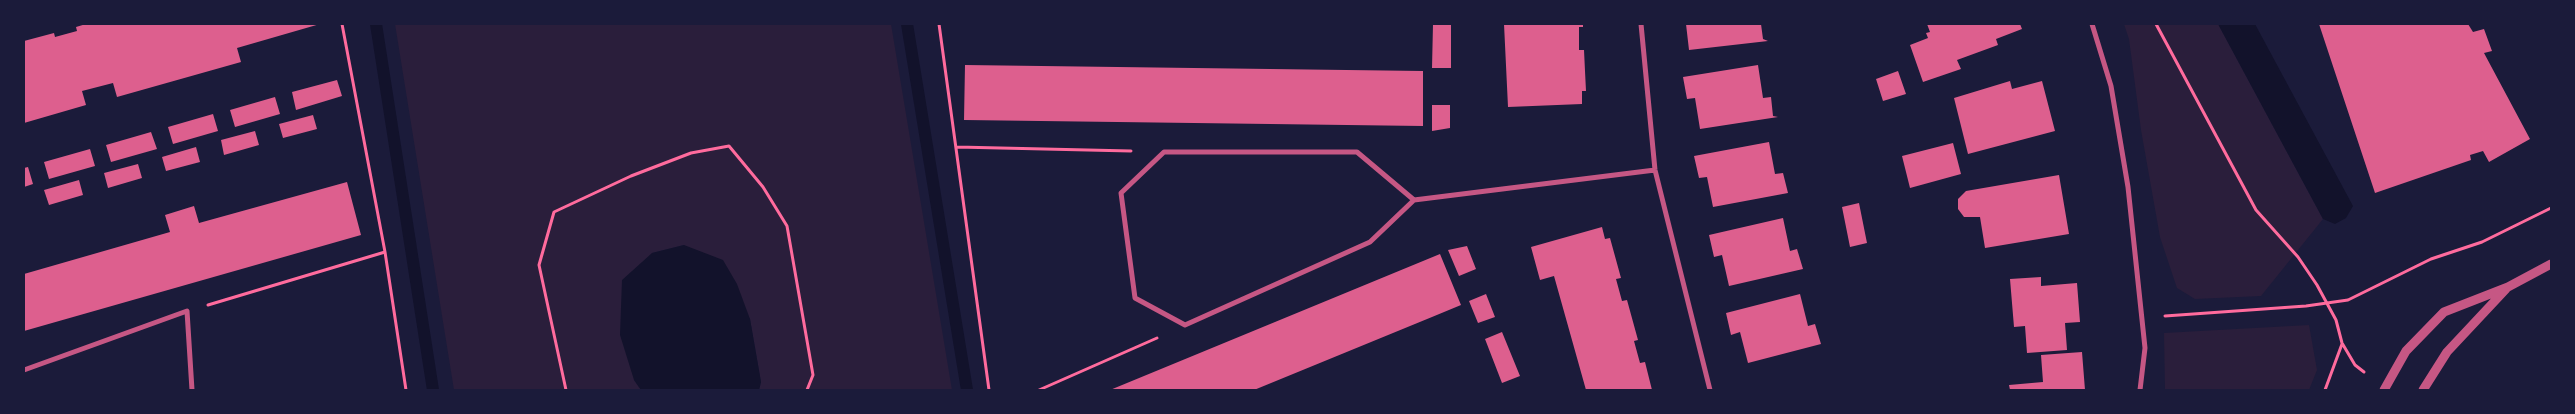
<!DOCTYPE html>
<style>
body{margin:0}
#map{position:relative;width:2575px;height:414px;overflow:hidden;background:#1b1b3a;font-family:"Archivo Narrow",sans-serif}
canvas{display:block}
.frame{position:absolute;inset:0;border:25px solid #1b1b3a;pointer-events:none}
</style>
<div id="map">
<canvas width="2575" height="414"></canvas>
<div class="frame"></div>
</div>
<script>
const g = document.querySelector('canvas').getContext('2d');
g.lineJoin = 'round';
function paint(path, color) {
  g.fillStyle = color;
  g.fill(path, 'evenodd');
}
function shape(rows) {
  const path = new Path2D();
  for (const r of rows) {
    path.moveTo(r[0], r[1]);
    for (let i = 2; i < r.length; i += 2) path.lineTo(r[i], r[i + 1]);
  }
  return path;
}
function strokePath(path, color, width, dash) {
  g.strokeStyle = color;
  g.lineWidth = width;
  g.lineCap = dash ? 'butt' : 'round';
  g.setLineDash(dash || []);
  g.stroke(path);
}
paint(shape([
 [395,24,891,24,952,390,759,390,761,382,750,319,684,245,652,253,634,380,641,390,454,390],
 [2124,24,2218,24,2323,219,2261,296,2195,299,2177,288,2160,237,2141,130,2129,39],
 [2309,325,2317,370,2309,390,2165,390,2164,333]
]), '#2a1e3b');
paint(shape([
 [2218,24,2255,24,2353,206,2346,218,2335,224,2323,219],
 [684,245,723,260,737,284,750,319,761,382,759,390,641,390,634,380,620,335,622,280,652,253]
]), '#12122b');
strokePath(shape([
 [376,24,433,390],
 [907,24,967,390]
]), '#12122b', 12);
paint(shape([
 [86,24,320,24,237,48,241,62,117,97,113,83,82,91,86,105,24,123,24,41,54,33,55,37,77,31,76,27],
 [1433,24,1451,24,1451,68,1432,68],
 [1504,24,1583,24,1583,27,1579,27,1579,50,1584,50,1585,71,1586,91,1582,91,1582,104,1508,107],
 [1686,24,1761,24,1763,39,1768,41,1689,50],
 [1927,24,2020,24,2022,29,1996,39,1998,45,1957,60,1961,69,1923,82,1910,45,1928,38,1926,33,1930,32],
 [2319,24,2468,24,2473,32,2484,29,2492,51,2484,53,2530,139,2489,162,2483,151,2470,155,2471,160,2375,193],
 [965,65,1423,71,1423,126,964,120],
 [1758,65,1763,98,1771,97,1773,116,1778,117,1700,129,1695,98,1687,99,1683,77],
 [1898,71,1906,94,1883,101,1876,79],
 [337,80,342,96,296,110,292,92],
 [2010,81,2012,89,2042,81,2055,131,1968,154,1954,98],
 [275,97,280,114,235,127,230,110],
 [1432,105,1450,105,1450,128,1432,131],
 [213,114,218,131,173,144,168,127],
 [313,115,317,129,283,138,279,124],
 [255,131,259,145,224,155,221,140],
 [151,132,157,149,111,162,106,145],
 [1769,142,1775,174,1783,173,1788,193,1713,207,1707,177,1699,178,1694,156],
 [1953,143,1961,174,1910,188,1902,156],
 [196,147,200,162,166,171,162,157],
 [90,149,95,166,49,179,44,162],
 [138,164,142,178,108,188,104,173],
 [28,167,33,184,24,187,24,168],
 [2059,175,2069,234,1985,248,1980,217,1964,217,1958,209,1958,199,1966,191],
 [79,180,83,195,49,205,44,190],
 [347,182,361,235,24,331,24,274,170,232,165,215,194,206,199,223],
 [1859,203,1867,243,1850,247,1842,207],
 [1783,218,1790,251,1797,249,1803,269,1729,286,1722,255,1714,257,1709,235],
 [1602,227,1605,239,1610,238,1621,278,1616,279,1622,301,1627,300,1638,340,1634,341,1640,363,1645,362,1652,390,1586,390,1554,276,1540,280,1531,247],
 [1467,246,1476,269,1459,276,1448,250],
 [1440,254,1461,305,1432,317,1254,390,1110,390],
 [2041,277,2041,286,2077,283,2080,322,2065,323,2067,350,2027,353,2025,326,2014,327,2010,279],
 [1486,294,1495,317,1478,323,1469,301],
 [1800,294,1808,326,1815,324,1821,344,1748,363,1740,332,1731,335,1726,313],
 [1502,332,1520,376,1502,383,1485,339],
 [2082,352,2085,390,2010,390,2009,385,2043,382,2041,355]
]), '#dd5f8e');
strokePath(shape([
 [342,24,385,252,406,390],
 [939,24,989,390],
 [2156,24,2256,210,2298,257,2317,285,2336,320,2342,343,2355,365,2364,372],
 [957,147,1131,151],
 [208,305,385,252],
 [2165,316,2306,306,2348,300,2431,259,2482,242,2551,208],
 [566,390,539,265,554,212,631,176,691,153,729,146,763,187,787,226,813,375,807,390],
 [1039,390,1157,338],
 [2325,390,2342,344]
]), '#ff6b9d', 3);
strokePath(shape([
 [1641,24,1655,170,1710,390],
 [2092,24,2111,86,2128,187,2145,348,2140,390],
 [1414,200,1357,152,1164,152,1121,193,1135,298,1185,325,1370,242,1414,200,1655,170],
 [24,370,187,311,192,390]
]), '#c65784', 5);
strokePath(shape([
 [2384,390,2406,351,2444,312,2508,287,2551,264],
 [2423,390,2447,352,2506,289]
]), '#c65784', 9);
</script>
